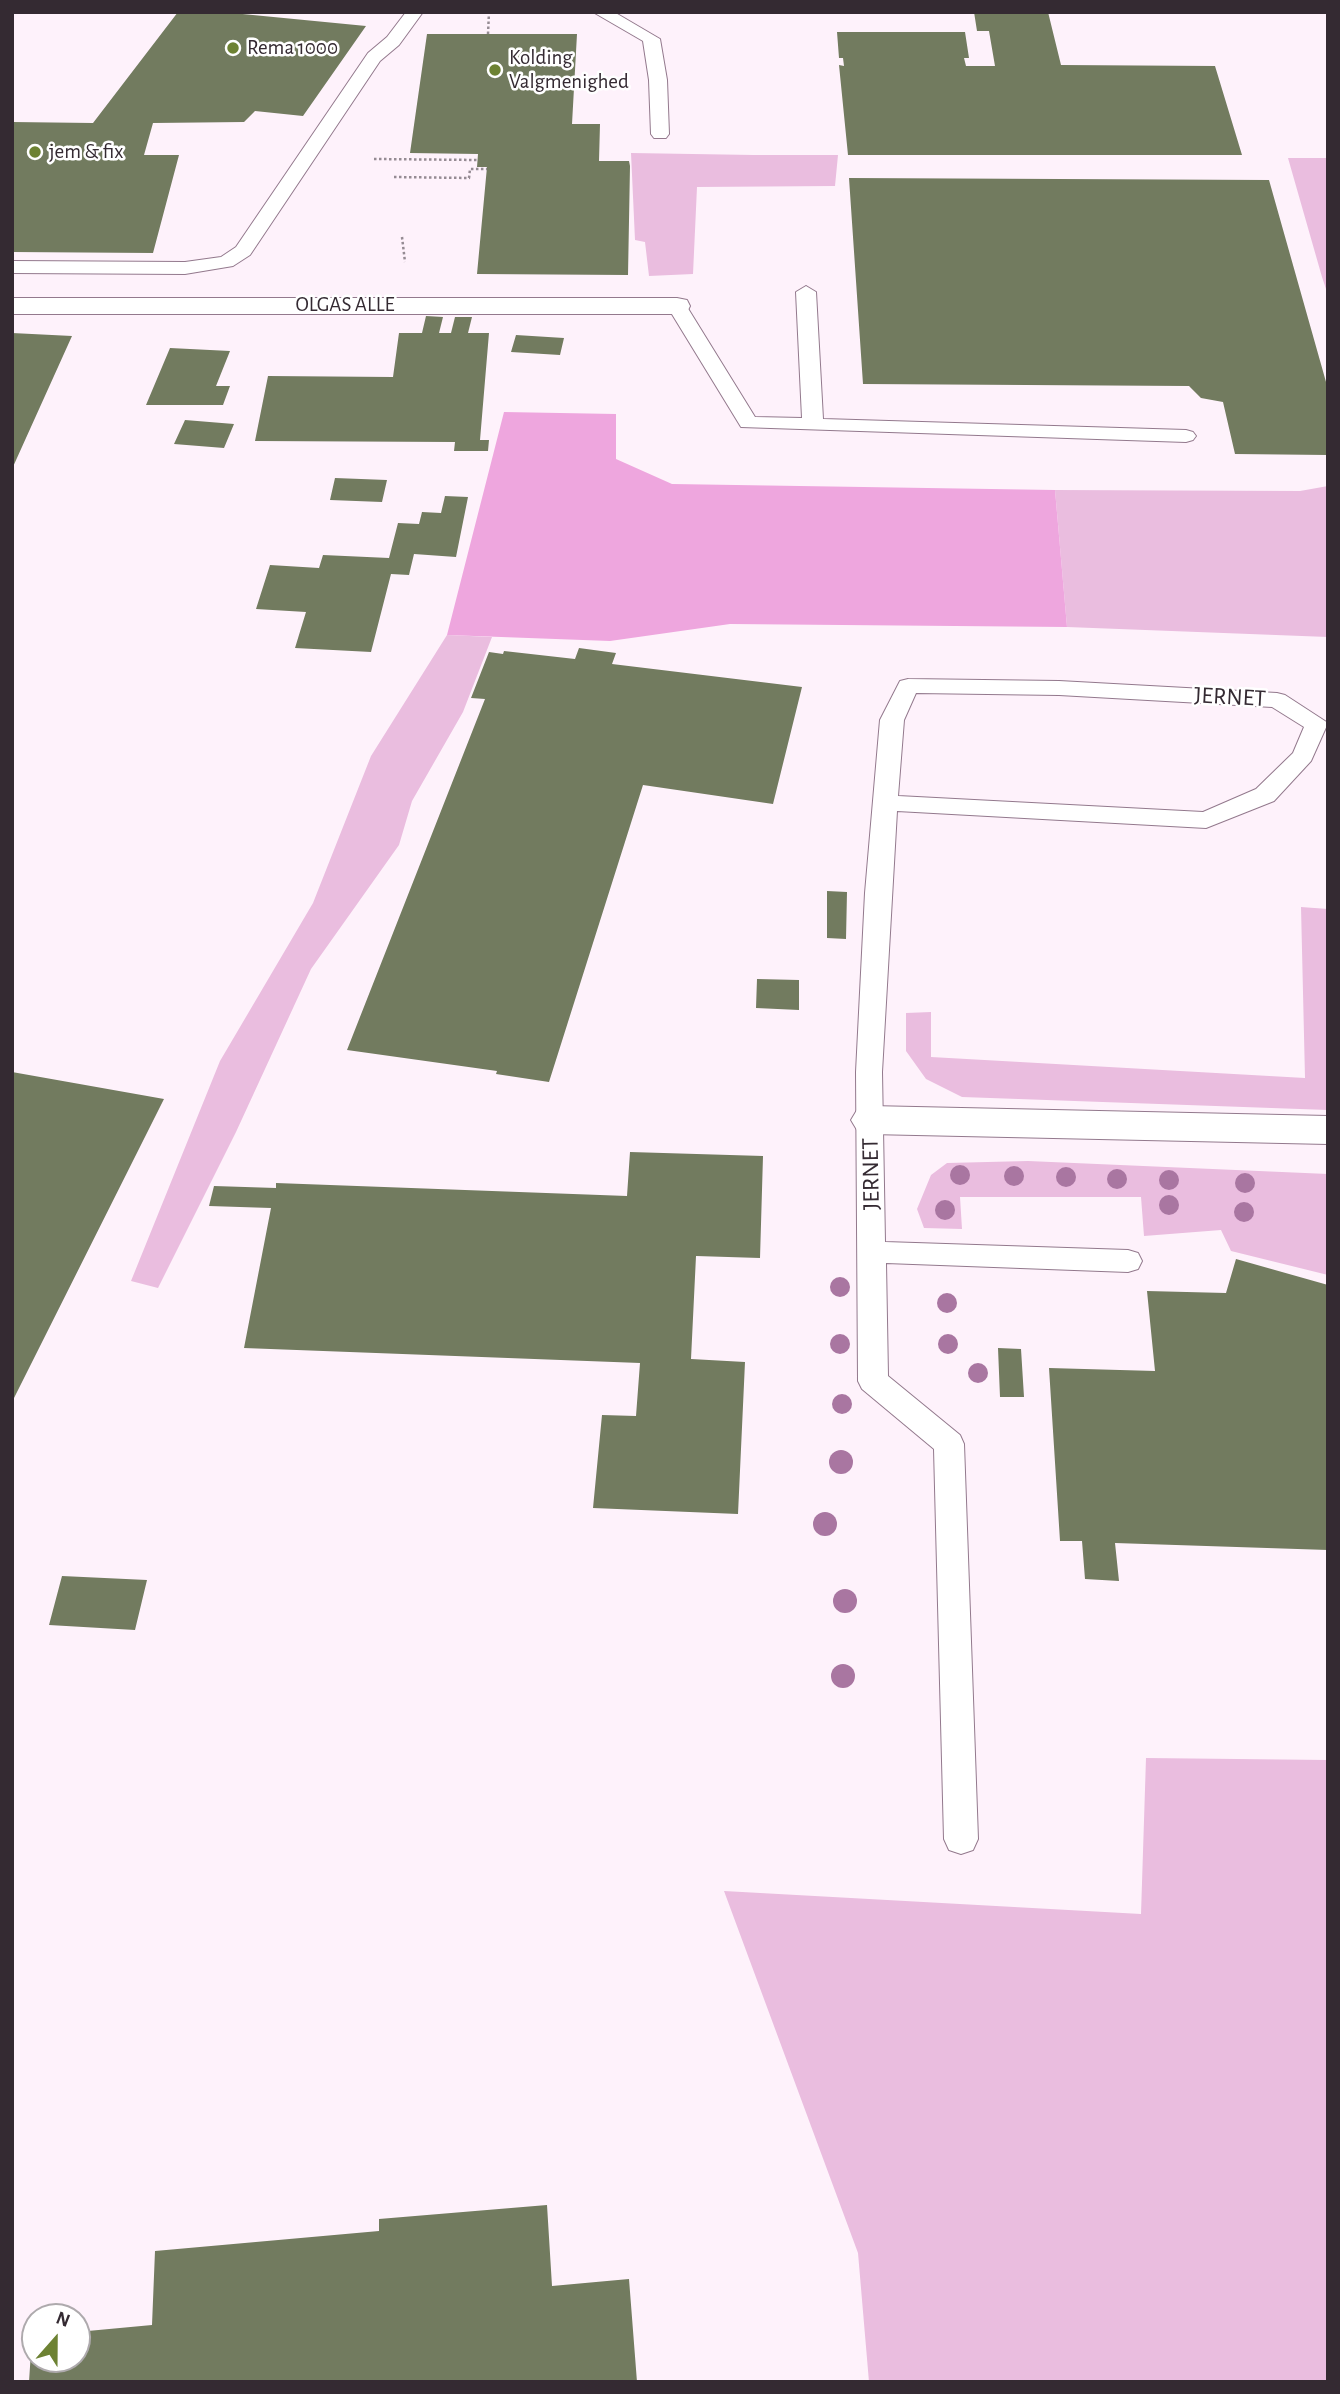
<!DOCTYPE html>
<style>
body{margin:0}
#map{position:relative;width:1340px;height:2394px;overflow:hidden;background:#fef2fb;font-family:"Alegreya Sans",sans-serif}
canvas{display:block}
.frame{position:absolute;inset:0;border:14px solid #342a32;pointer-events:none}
.north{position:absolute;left:21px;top:2303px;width:70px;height:70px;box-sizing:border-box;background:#fff;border:2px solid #aeaaad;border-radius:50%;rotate:21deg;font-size:19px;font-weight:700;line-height:28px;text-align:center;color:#342a32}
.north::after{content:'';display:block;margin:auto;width:24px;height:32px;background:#6d8233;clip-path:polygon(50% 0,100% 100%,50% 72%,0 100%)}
</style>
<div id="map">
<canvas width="1340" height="2394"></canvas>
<div class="frame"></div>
<div class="north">N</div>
</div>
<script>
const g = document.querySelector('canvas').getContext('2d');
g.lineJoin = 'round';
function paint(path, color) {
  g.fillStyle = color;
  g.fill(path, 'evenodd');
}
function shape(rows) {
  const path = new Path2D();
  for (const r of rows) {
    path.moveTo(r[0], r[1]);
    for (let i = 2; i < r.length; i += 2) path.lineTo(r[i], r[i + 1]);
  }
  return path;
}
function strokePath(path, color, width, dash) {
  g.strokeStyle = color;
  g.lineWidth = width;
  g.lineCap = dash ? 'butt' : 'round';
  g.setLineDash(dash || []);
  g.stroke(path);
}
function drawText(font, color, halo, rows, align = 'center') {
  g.font = font + ' "Alegreya Sans",sans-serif';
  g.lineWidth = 5;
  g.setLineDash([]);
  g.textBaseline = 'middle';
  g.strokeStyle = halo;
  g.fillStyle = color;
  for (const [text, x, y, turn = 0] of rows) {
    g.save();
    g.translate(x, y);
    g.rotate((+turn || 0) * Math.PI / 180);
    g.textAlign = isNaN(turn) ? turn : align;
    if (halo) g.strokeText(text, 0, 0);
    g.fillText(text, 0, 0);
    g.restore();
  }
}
paint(shape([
 [631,153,754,155,838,155,835,186,697,187,693,274,649,276,645,242,635,240],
 [1288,158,1328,158,1328,295,1322,277],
 [1328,486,1328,637,1067,627,1055,490,1300,491],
 [447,635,492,637,463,712,412,801,399,845,311,969,236,1132,158,1288,131,1281,220,1061,313,903,371,756],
 [1301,907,1328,909,1328,1110,962,1097,926,1079,906,1051,906,1013,931,1012,931,1057,1305,1078],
 [1028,1161,1328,1174,1328,1275,1231,1251,1221,1230,1144,1236,1141,1197,960,1197,962,1229,924,1228,917,1209,931,1175,947,1163],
 [1146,1758,1328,1760,1328,2382,869,2382,858,2253,724,1891,1141,1914]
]), '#eabddf');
paint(shape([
 [504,412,616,414,616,459,672,484,1055,490,1067,627,730,624,610,641,447,635]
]), '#eea6de');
paint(shape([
 [178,12,222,12,366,26,303,116,255,111,244,122,153,123,144,155,179,155,153,253,12,252,12,122,93,123],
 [974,12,1048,12,1061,65,1215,66,1242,155,848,155,839,65,844,66,843,58,839,58,837,32,965,32,969,58,964,58,966,66,995,66,989,31,977,31],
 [427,34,577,34,572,124,600,124,599,161,629,161,630,166,628,275,477,274,487,167,477,167,478,154,410,153],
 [849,178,1269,180,1328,389,1328,455,1235,454,1223,402,1201,398,1189,386,863,384],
 [426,316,443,317,439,333,451,333,455,317,472,317,468,333,489,333,480,440,489,440,488,451,454,451,455,442,255,441,268,376,393,377,399,333,422,333],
 [12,333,72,336,12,469],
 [516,335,564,338,560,355,511,352],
 [170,348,230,351,216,386,230,386,223,405,146,405],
 [185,420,234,424,224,448,174,444],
 [335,478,387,480,382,502,330,500],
 [445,496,468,497,456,557,414,554,409,575,391,574,371,652,295,648,306,612,256,609,270,565,319,568,323,555,389,558,398,523,419,524,422,512,441,513],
 [579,648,616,653,612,664,802,687,773,804,643,785,549,1082,496,1074,497,1071,347,1050,485,699,471,698,489,652,503,654,504,651,575,659],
 [827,891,847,892,846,939,827,938],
 [757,979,799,980,799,1010,756,1008],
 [12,1072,164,1099,12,1402],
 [630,1152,763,1156,760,1258,696,1256,691,1359,745,1362,738,1514,593,1508,602,1415,636,1416,640,1363,244,1348,271,1208,209,1206,214,1186,276,1188,276,1183,627,1196],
 [1236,1259,1328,1285,1328,1550,1115,1543,1119,1581,1085,1579,1082,1541,1060,1541,1049,1368,1155,1371,1147,1291,1226,1293],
 [998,1348,1021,1349,1024,1397,1000,1397],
 [62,1576,147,1580,135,1630,49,1625],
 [547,2205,552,2286,629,2279,637,2382,29,2382,32,2336,35,2336,35,2359,77,2359,77,2332,152,2325,155,2251,379,2231,379,2219]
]), '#727b5f');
const lane = shape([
 [406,12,423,12,399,45,380,61,250,255,233,266,185,274,12,273,12,261,185,262,221,257,236,247,368,53,387,37,406,12],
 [593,12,614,12,660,39,667,80,669,134,666,138,654,138,651,134,649,80,643,41,593,12],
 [806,286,816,292,823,419,1186,430,1193,432,1196,436,1193,440,1186,442,741,427,667,306,677,300,684,302,755,417,802,418,796,292,806,286],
 [908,679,1059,681,1277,693,1285,695,1328,723,1311,761,1274,801,1206,828,897,811,882,1072,885,1242,1128,1250,1138,1253,1142,1261,1138,1269,1128,1272,886,1263,888,1376,960,1435,964,1444,978,1839,973,1850,961,1854,949,1850,944,1839,934,1449,862,1389,858,1381,856,1072,865,893,880,720,900,681,908,679],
 [916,693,1059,695,1272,707,1304,727,1293,753,1256,789,1203,812,898,796,904,720,916,693]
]);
const street = shape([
 [12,298,677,298,687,300,690,306,687,312,677,314,12,314,12,298],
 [870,1106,1328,1116,1328,1144,870,1134,857,1130,851,1120,857,1110,870,1106]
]);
strokePath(lane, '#93798d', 2);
strokePath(street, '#93798d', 2);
strokePath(shape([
 [488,34,489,12],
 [374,159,478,160],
 [394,177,469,178,470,169,487,169],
 [402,237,405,262]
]), '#958b93', 2.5, [2.5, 2.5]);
paint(lane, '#fff');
paint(street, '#fff');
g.fillStyle = '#a976a1';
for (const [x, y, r] of [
 [960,1175,10],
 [1014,1176,10],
 [1066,1177,10],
 [1117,1179,10],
 [1169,1180,10],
 [1245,1183,10],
 [1169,1205,10],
 [945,1210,10],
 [1244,1212,10],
 [840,1287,10],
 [947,1303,10],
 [840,1344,10],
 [948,1344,10],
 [978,1373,10],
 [842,1404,10],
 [841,1462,12],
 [825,1524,12],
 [845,1601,12],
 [843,1676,12]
]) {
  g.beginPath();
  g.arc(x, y, r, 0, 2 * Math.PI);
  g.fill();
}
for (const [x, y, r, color] of [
 [233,48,7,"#6d8233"],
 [495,70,7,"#6d8233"],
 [35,152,7,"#6d8233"]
]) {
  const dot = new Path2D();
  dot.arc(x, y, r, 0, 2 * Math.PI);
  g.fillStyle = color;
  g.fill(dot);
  strokePath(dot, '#fff', 2.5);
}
drawText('21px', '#342a32', '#fff', [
 ["Rema 1000",247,48],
 ["Kolding",509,58],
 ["Valgmenighed",509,82],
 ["jem & fix",49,152]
], 'left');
drawText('21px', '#342a32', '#fff', [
 ["OLGAS ALLE",345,305]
]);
drawText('24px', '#342a32', '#fff', [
 ["JERNET",1230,697,3],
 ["JERNET",871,1174,-91]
]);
</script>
